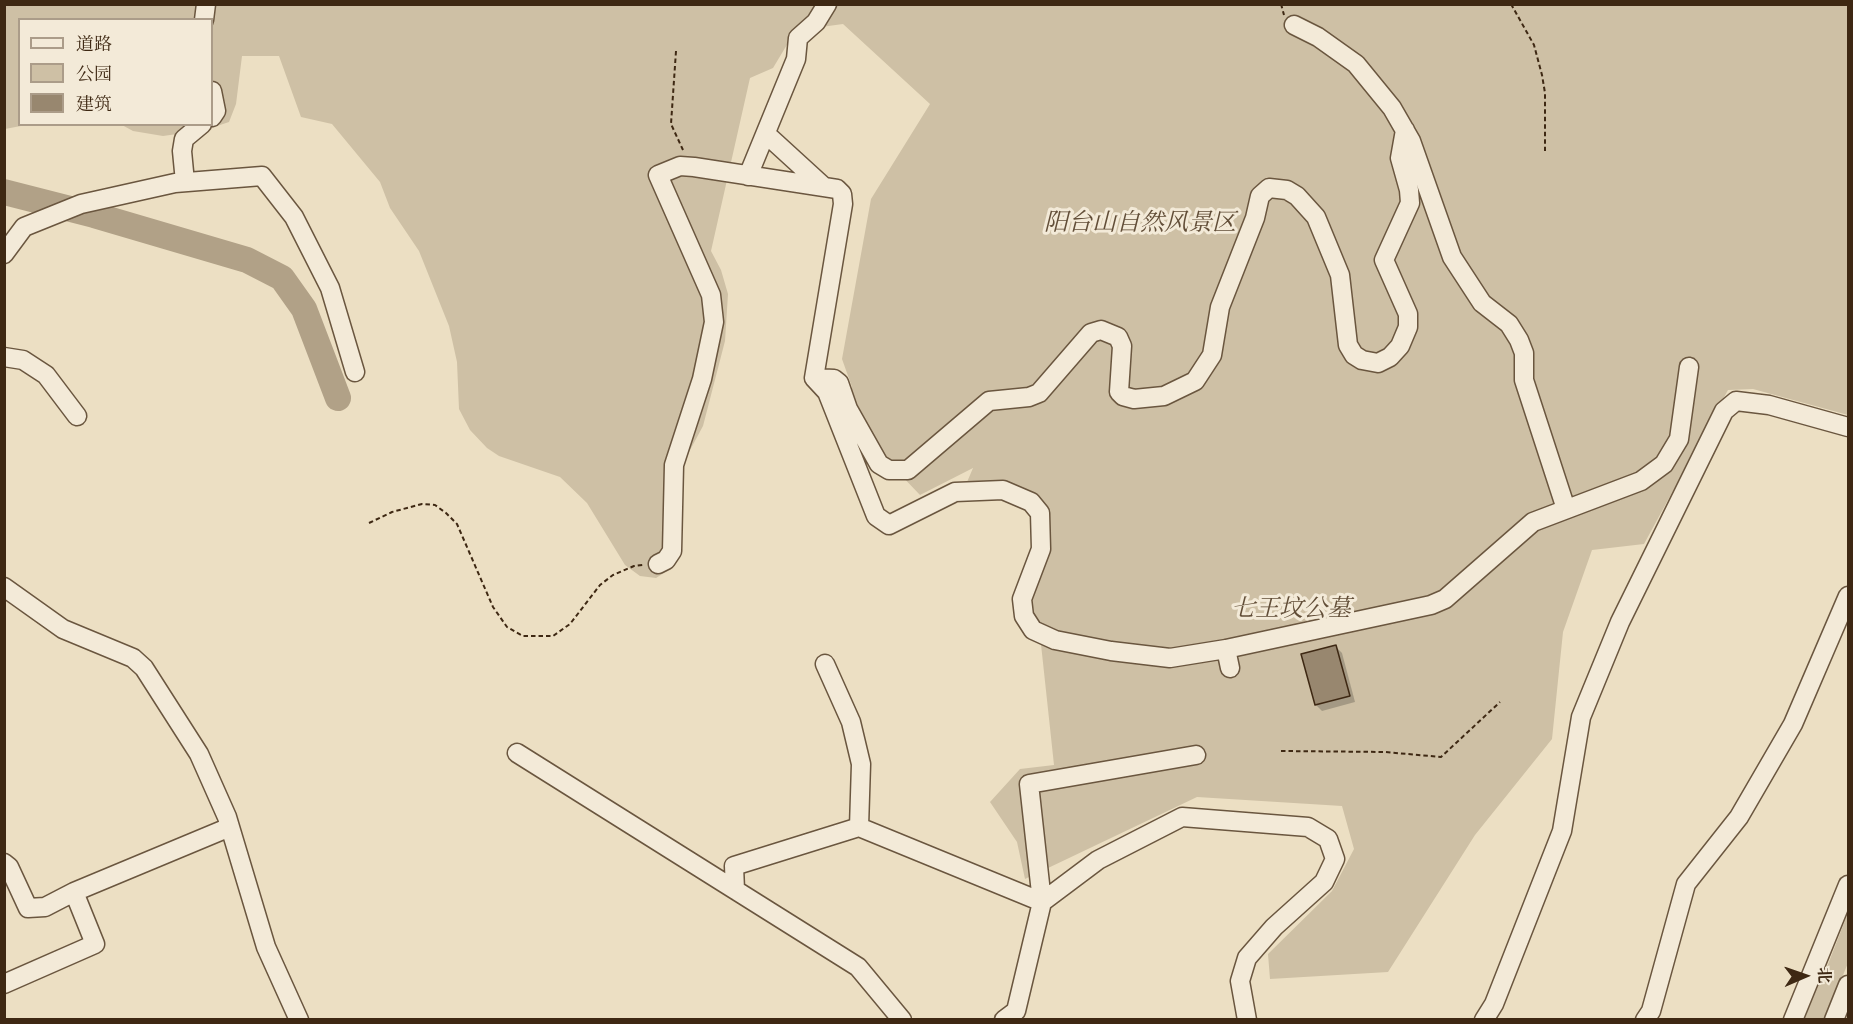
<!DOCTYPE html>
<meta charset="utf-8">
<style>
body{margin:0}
#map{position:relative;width:1853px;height:1024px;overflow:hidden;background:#ecdfc3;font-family:"IM FELL English","Noto Serif SC",serif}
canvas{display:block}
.frame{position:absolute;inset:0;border:6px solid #3e2813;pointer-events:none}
.legend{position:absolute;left:18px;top:18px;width:195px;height:108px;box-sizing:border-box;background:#f3ead8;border:2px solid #ab9c89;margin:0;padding:8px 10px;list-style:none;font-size:18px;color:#3e2813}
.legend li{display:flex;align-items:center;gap:12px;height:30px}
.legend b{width:30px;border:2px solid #ab9c89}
.north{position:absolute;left:1775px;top:946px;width:60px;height:60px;-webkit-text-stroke:4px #f3ead8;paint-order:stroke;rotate:88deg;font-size:16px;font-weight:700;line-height:24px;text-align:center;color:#3e2813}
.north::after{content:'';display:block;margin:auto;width:21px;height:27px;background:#3e2813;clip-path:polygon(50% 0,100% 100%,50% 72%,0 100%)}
</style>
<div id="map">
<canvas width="1853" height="1024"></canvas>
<div class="frame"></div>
<ul class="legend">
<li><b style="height:8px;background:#f3ead8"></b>道路</li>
<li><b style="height:16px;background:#cec0a5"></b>公园</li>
<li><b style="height:16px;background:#98876f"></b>建筑</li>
</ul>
<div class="north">北</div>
</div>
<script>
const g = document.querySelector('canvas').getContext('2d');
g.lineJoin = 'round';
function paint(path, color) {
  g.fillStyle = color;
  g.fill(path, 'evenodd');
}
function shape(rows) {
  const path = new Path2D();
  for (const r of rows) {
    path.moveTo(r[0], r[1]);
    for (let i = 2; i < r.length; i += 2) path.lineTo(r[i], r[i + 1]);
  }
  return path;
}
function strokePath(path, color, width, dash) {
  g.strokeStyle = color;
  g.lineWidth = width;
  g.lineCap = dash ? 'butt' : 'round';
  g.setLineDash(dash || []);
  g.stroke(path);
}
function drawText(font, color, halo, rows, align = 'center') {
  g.font = font + ' "IM FELL English","Noto Serif SC",serif';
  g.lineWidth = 6;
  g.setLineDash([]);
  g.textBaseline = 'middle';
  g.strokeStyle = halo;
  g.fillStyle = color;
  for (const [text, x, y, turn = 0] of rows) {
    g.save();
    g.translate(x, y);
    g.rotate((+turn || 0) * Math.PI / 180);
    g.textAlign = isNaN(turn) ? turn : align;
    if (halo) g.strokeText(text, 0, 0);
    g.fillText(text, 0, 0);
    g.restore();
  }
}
paint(shape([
 [5,5,1848,5,1848,415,1753,389,1728,390,1644,544,1592,550,1563,632,1552,739,1475,835,1388,972,1270,979,1268,954,1332,891,1354,849,1342,806,1197,797,1025,879,1017,842,990,802,1020,769,1054,765,1040,635,1025,631,1034,552,1030,507,1008,493,962,494,973,468,920,495,898,472,884,474,852,408,852,387,842,359,871,199,930,104,843,24,799,30,788,43,773,68,750,78,711,251,721,270,728,294,725,341,703,426,689,452,679,478,675,551,667,571,656,578,640,576,625,565,587,503,560,477,499,456,487,448,470,430,459,409,457,362,449,326,419,251,390,208,380,182,332,124,301,117,279,56,242,56,236,104,229,122,205,130,163,136,133,131,122,125,212,124,212,20,20,20,20,124,26,125,5,129],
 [1848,893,1848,963,1825,1019,1798,1020,1814,978,1825,972,1848,913,1844,903]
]), '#cec0a5');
paint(shape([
 [1336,647,1342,653,1355,702,1322,711,1316,705]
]), '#0003');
strokePath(shape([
 [4,192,94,215,247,260,282,278,304,309,338,398]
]), '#b1a187', 26);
const building = shape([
 [1336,645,1350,696,1315,705,1301,654,1336,645]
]);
paint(building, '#98876f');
strokePath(building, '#3e2813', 1.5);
const minor = shape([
 [204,20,206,4],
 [1294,25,1318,37,1356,64,1392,108,1411,141,1452,257,1482,303,1509,324,1519,340,1524,353,1524,380,1566,509],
 [212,91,216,111,212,117],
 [766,134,824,187],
 [748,176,796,59,798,38,816,22,827,4],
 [185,182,182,151,184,139,202,124],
 [4,254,24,227,81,204,175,183,262,176,294,217,330,288,355,372],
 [4,357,23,360,46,375,77,416],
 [814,378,834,379,839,383,848,409,879,464,889,470,908,470,989,401,1029,397,1039,393,1091,333,1101,330,1118,337,1122,346,1119,392,1123,396,1134,399,1164,396,1195,381,1212,355,1220,307,1255,218,1260,196,1269,188,1287,190,1297,196,1316,217,1340,275,1348,345,1354,355,1362,360,1378,363,1390,357,1400,346,1408,327,1408,314,1384,260,1410,203,1409,190,1400,158,1405,130],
 [658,564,666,560,672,551,674,465,702,379,714,322,711,295,658,175,680,166,694,167,837,189,842,194,843,204,814,378,827,392,876,516,889,525,955,492,1003,490,1031,502,1040,513,1041,549,1022,599,1024,616,1033,630,1055,640,1111,651,1170,658,1226,649],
 [4,587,63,629,133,658,144,668,199,754,227,817,266,947,299,1020],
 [825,664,851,722,861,764,859,827,1042,902,1029,784,1196,755],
 [1230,668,1226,649,1431,605,1445,599,1533,522,1641,481,1664,464,1679,439,1689,367],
 [517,753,858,967,902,1020],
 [4,863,9,867,28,908,45,907,74,892],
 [735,890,734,866,859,827],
 [4,984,95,944,74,892,230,827],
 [1004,1020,1016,1011,1042,902,1098,860,1182,817,1308,827,1328,839,1335,859,1324,882,1274,927,1247,958,1240,981,1247,1020],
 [1484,1020,1494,1004,1562,831,1581,717,1620,622,1724,411,1736,401,1769,405,1848,427],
 [1645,1020,1651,1011,1686,884,1739,817,1793,724,1848,596],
 [1793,1020,1848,885],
 [1834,1020,1848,985]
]);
strokePath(minor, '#6a563f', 21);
strokePath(shape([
 [1281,4,1284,15],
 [1511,4,1534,45,1542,75,1545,93,1545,151],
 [676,51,671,124,683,150],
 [369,523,392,512,422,504,435,505,446,513,457,524,493,607,507,627,523,636,553,636,570,624,600,585,613,575,634,566,643,565],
 [1281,751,1385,752,1441,757,1500,702]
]), '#3e2813', 2, [4.5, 3]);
strokePath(minor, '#f3ead8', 18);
drawText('italic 24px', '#624e38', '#f3ead8', [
 ["阳台山自然风景区",1140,225],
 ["七王坟公墓",1291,611]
]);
</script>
